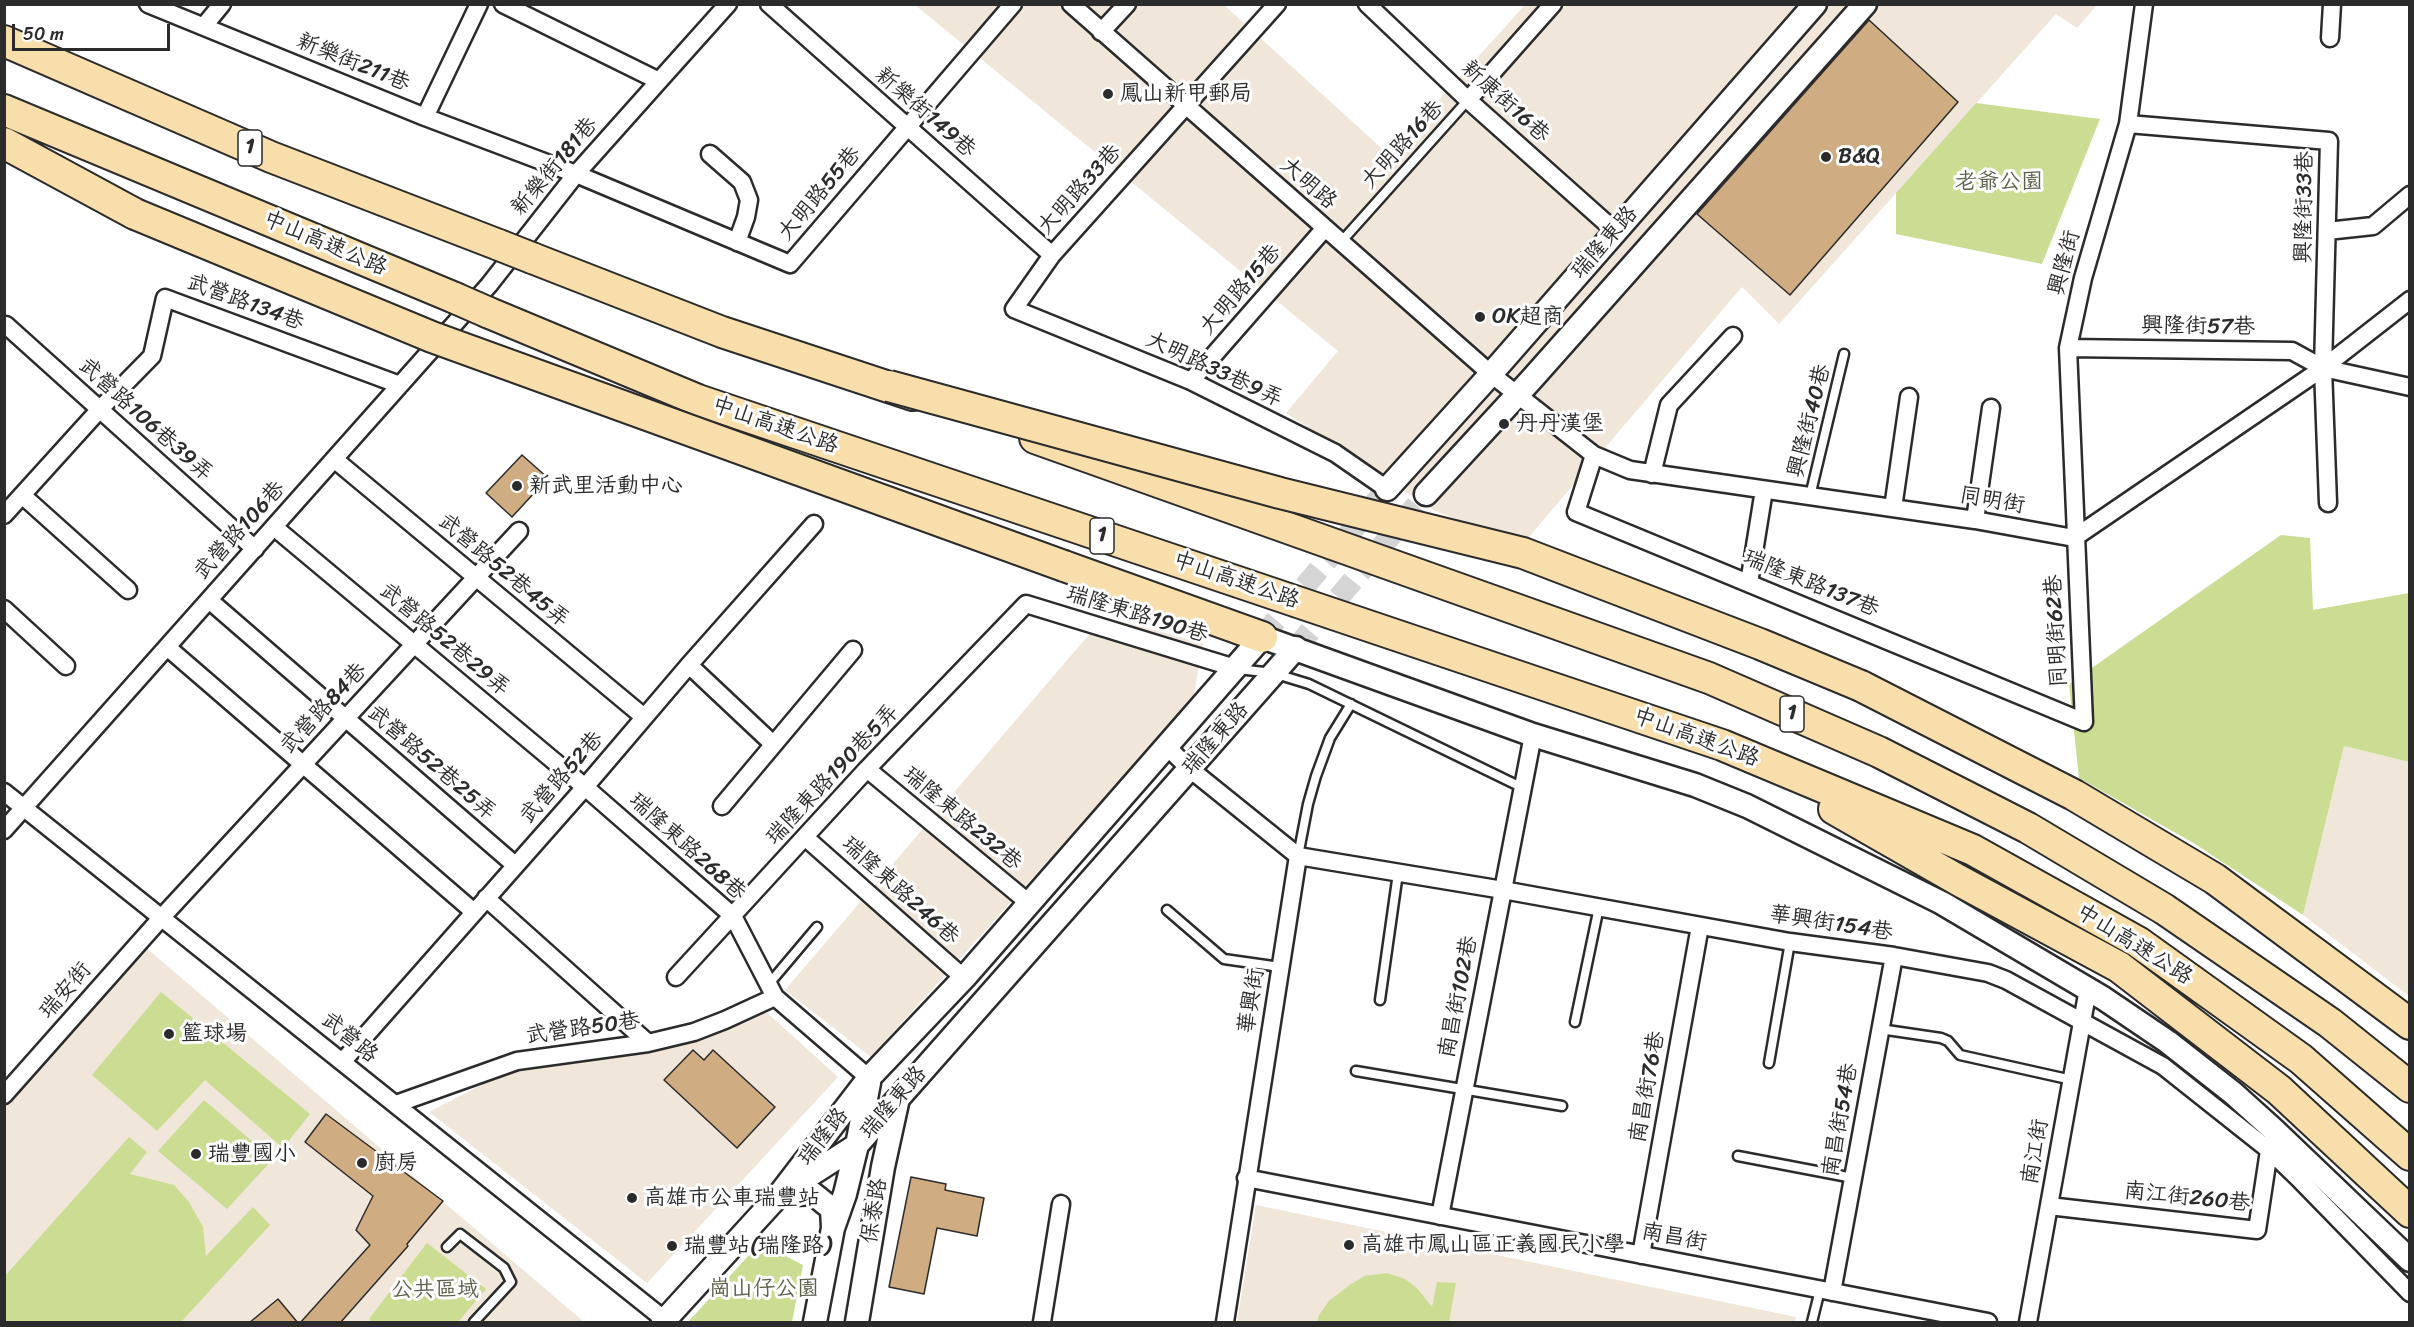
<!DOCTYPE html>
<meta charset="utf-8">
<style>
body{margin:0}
#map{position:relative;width:2414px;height:1327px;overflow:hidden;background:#fff;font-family:Sriracha,sans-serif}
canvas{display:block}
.frame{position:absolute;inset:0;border:6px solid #2b2b2b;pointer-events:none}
.scale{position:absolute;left:12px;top:24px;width:158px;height:27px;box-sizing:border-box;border:3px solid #2b2b2b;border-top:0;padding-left:8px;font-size:18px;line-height:21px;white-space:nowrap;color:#2b2b2b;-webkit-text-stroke:4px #fff;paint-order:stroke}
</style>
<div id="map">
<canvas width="2414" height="1327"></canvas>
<div class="frame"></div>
<div class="scale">50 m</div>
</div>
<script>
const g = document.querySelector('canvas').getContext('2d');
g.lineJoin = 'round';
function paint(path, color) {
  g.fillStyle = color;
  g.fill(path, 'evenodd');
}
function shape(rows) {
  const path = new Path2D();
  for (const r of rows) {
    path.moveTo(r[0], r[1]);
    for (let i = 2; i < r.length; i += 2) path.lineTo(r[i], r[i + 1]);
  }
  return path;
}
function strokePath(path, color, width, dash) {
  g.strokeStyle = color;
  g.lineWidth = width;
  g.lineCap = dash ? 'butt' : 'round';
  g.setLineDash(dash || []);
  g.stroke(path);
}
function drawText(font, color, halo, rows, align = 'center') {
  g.font = font + ' Sriracha,"LXGW WenKai TC",sans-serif';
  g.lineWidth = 6;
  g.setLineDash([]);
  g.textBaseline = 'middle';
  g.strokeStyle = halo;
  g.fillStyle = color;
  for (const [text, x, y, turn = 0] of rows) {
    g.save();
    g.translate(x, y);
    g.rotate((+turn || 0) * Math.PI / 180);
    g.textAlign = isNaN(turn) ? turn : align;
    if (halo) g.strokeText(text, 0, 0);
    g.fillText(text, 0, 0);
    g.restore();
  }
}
paint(shape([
 [915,5,1224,5,1389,155,1525,5,2097,5,2077,28,2056,14,1779,324,1742,287,1523,544,1435,511,1286,413,1338,351],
 [1104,617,1203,643,1193,700,871,1057,785,990],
 [2344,746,2409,762,2409,996,2303,915],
 [144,946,584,1322,5,1322,5,1107],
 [764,1010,838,1077,647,1283,429,1112,508,1071,659,1051],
 [1256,1205,1796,1317,1795,1322,1237,1322]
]), '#f1e6da');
paint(shape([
 [1976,103,2100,119,2042,264,1896,234,1896,193],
 [2281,535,2310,538,2313,610,2409,593,2409,762,2344,746,2303,915,2195,844,2079,778,2069,684],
 [161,992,310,1114,283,1148,205,1080,157,1131,92,1075],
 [204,1100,273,1159,227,1209,158,1151],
 [129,1137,147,1152,130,1174,174,1185,189,1202,203,1227,206,1256,253,1207,270,1225,181,1322,5,1322,5,1276],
 [427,1243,486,1289,458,1322,372,1322,369,1319],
 [760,1243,803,1265,792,1322,688,1322],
 [1387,1273,1405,1279,1417,1288,1432,1307,1437,1282,1456,1283,1449,1322,1317,1322,1319,1315,1329,1301,1351,1284,1365,1276]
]), '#cadd92');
const building = shape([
 [1869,20,1958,102,1790,295,1697,214,1869,20],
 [522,455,548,478,512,517,486,493,522,455],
 [693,1050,704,1060,713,1050,775,1107,737,1148,664,1080,693,1050],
 [326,1114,443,1201,407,1244,408,1246,340,1323,300,1323,370,1245,356,1230,373,1196,305,1142,326,1114],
 [911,1177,946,1184,945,1190,984,1198,977,1236,937,1228,924,1294,889,1287,911,1177],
 [278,1299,298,1323,249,1323,278,1299]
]);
paint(building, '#d0ac82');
strokePath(building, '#2b2b2b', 1.5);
strokePath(shape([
 [1262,637,1387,489],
 [1296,648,1426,494]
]), '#d5d5d5', 22, [22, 11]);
const lane = shape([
 [1341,242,1468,100],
 [1810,496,1844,354],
 [1238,669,1273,673,1309,684,1523,788],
 [1298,856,1308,804,1316,776,1330,738,1351,704],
 [1167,910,1224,959,1280,967],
 [768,985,817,927],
 [1380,1000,1398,873],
 [1575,1022,1599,907],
 [1880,1029,1941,1038,1948,1041,1960,1055,2072,1080],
 [1769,1063,1790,942],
 [1356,1071,1562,1106],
 [1738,1156,1853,1178],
 [447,1247,460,1234,504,1268,511,1282,474,1322],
 [1812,1322,1820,1290]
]);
const street = shape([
 [148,4,425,117,479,4],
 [503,4,659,81,728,4],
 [769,4,1052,255],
 [1071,4,1491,374,1594,455,1630,470,1975,520,2074,538,2323,368,2410,300],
 [1277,4,1052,255,1014,309,1191,381,1335,453,1387,489],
 [1367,4,1468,100,1615,231],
 [204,26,222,4],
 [1101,32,1127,4],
 [2330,38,2332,4],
 [1468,100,1553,4],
 [425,117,576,174,790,264,1013,4],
 [2128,124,2329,141,2323,368,2328,503],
 [710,154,742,182,749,200,746,217,737,242],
 [2327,231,2373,226,2410,195],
 [6,325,255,549],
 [2068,348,2292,351,2323,368,2410,387],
 [1191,381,1325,228],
 [1594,455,1576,512,2084,722,2068,348,2083,278,2128,124,2144,4],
 [334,459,644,717],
 [1652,474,1669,405,1733,336],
 [22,495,128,590],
 [1893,508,1909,397],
 [4,515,100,409,152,356,165,298,400,385],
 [1975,520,1991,408],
 [274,527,585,787,733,916,775,997,869,1078],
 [1749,583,1764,490],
 [209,600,515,865],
 [4,609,66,666],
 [167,647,474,912],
 [689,665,773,744],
 [1166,746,1190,769,1298,856,1225,1322],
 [867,769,1029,903],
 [4,792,665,1320],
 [722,806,853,650],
 [4,830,489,285,576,174,659,81],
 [806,838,964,978],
 [1298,856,1503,890,1790,942,1894,956,1988,973,2006,980,2163,1066,2269,1150,2298,1178,2410,1293],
 [486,898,648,1043],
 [676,977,867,769,1026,604,1235,668],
 [343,1061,585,787,689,665,814,524],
 [4,1095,162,917,519,531],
 [396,1104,517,1061,648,1043,694,1032,725,1020,775,997],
 [1246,1178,1988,1322],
 [2049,1206,2257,1230,2270,1144],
 [1440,1216,1533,735],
 [1641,1255,1700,926],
 [1832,1292,1894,956],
 [1042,1322,1061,1204],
 [2028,1322,2088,989]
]);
const secondary = shape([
 [1387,489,1491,374,1815,4],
 [1426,494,1531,380,1865,4],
 [793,1186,857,1145,1296,648],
 [781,1195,812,1193,832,1209,833,1228],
 [663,1322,779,1195,869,1078,964,978,1262,637,1533,735,1695,785,1747,806,1942,903,2103,998,2168,1042,2233,1093,2274,1130,2410,1260],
 [815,1322,833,1228,845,1194,857,1145,869,1083],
 [857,1322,883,1167,897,1103]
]);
const highway = shape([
 [4,41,271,157,499,245],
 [4,110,455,298],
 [4,143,135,214],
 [532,258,722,332,913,395],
 [487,312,698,400,1722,745,1973,850,2138,942,2301,1059,2410,1155],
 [1035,438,1709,678,1879,752,2028,828,2164,909,2330,1023,2410,1087],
 [1064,566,1262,637],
 [1861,686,2074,795,2215,879,2410,1024],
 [1834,809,1958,880,2119,967,2279,1090,2410,1212]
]);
strokePath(lane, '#2b2b2b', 13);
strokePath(street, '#2b2b2b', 21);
strokePath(secondary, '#2b2b2b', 27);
strokePath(highway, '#2b2b2b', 34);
strokePath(lane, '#fff', 8);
strokePath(street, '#fff', 16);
strokePath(secondary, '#fff', 22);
strokePath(highway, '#f8deab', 30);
const highwayBridge = shape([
 [135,214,432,337,1064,566],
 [499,245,532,258],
 [455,298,487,312],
 [889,386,1280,493,1523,553,1760,644,1861,686]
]);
strokePath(highwayBridge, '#2b2b2b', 34, []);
strokePath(highwayBridge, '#f8deab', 30);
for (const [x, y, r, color] of [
 [1108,94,6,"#2b2b2b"],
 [1826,157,6,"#2b2b2b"],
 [1480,317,6,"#2b2b2b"],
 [1504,424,6,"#2b2b2b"],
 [517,486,6,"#2b2b2b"],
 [169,1034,6,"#2b2b2b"],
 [196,1154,6,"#2b2b2b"],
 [362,1163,6,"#2b2b2b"],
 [632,1198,6,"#2b2b2b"],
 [1349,1245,6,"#2b2b2b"],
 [672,1246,6,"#2b2b2b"]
]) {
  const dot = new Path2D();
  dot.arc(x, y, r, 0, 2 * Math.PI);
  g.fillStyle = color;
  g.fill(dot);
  strokePath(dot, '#fff', 2);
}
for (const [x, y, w] of [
 [250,148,24],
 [1102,536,24],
 [1792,714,24]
]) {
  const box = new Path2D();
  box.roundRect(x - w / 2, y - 18, w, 36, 4.5);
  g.fillStyle = '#fff';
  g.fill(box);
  strokePath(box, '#2b2b2b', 1.5);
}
drawText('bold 21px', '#2b2b2b', null, [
 ["1",250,148],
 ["1",1102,536],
 ["1",1792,714]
]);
drawText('22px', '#2b2b2b', '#fff', [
 ["新樂街211巷",353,63,22],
 ["新康街16巷",1505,102,42],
 ["新樂街149巷",925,113,41],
 ["大明路16巷",1403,145,-48],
 ["新樂街181巷",555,167,-50],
 ["大明路",1308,184,41],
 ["大明路33巷",1080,190,-48],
 ["大明路55巷",820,194,-50],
 ["興隆街33巷",2305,207,-89],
 ["瑞隆東路",1605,243,-49],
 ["中山高速公路",325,244,23],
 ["興隆街",2065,263,-75],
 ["大明路15巷",1241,290,-49],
 ["武營路134巷",245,303,20],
 ["興隆街57巷",2198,327,1],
 ["大明路33巷9弄",1214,370,25],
 ["武營路106巷39弄",145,420,42],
 ["興隆街40巷",1810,421,-76],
 ["中山高速公路",775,426,19],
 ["同明街",1992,501,10],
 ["武營路106巷",240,531,-48],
 ["武營路52巷45弄",503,571,40],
 ["中山高速公路",1236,581,19],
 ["瑞隆東路137巷",1811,584,22],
 ["瑞隆東路190巷",1137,615,17],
 ["同明街62巷",2057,631,-93],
 ["武營路52巷29弄",444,640,40],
 ["武營路84巷",324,709,-47],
 ["中山高速公路",1696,738,20],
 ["瑞隆東路",1216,739,-49],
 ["武營路52巷25弄",431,763,41],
 ["瑞隆東路190巷5弄",833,775,-47],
 ["武營路52巷",562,778,-49],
 ["瑞隆東路232巷",962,819,40],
 ["瑞隆東路268巷",687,847,42],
 ["瑞隆東路246巷",900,891,42],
 ["華興街154巷",1831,924,9],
 ["中山高速公路",2134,945,32],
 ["瑞安街",66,991,-49],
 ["南昌街102巷",1459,997,-79],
 ["華興街",1252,1001,-81],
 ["武營路50巷",583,1029,-8],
 ["武營路",349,1038,39],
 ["南昌街76巷",1648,1087,-80],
 ["瑞隆東路",894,1103,-49],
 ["南昌街54巷",1841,1120,-80],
 ["瑞隆路",824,1137,-52],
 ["南江街",2036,1152,-80],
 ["南江街260巷",2187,1198,6],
 ["保泰路",875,1211,-81],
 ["南昌街",1674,1238,11]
]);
drawText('22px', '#2b2b2b', '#fff', [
 ["鳳山新甲郵局",1120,94],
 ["B&Q",1838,157],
 ["OK超商",1492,317],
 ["丹丹漢堡",1516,424],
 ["新武里活動中心",529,486],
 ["籃球場",181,1034],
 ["瑞豐國小",208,1154],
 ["廚房",374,1163],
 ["高雄市公車瑞豐站",644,1198],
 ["高雄市鳳山區正義國民小學",1361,1245],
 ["瑞豐站(瑞隆路)",684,1246]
], 'left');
drawText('22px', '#5b604a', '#fff', [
 ["老爺公園",1999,182],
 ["崗山仔公園",764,1289],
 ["公共區域",435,1290]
]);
</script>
